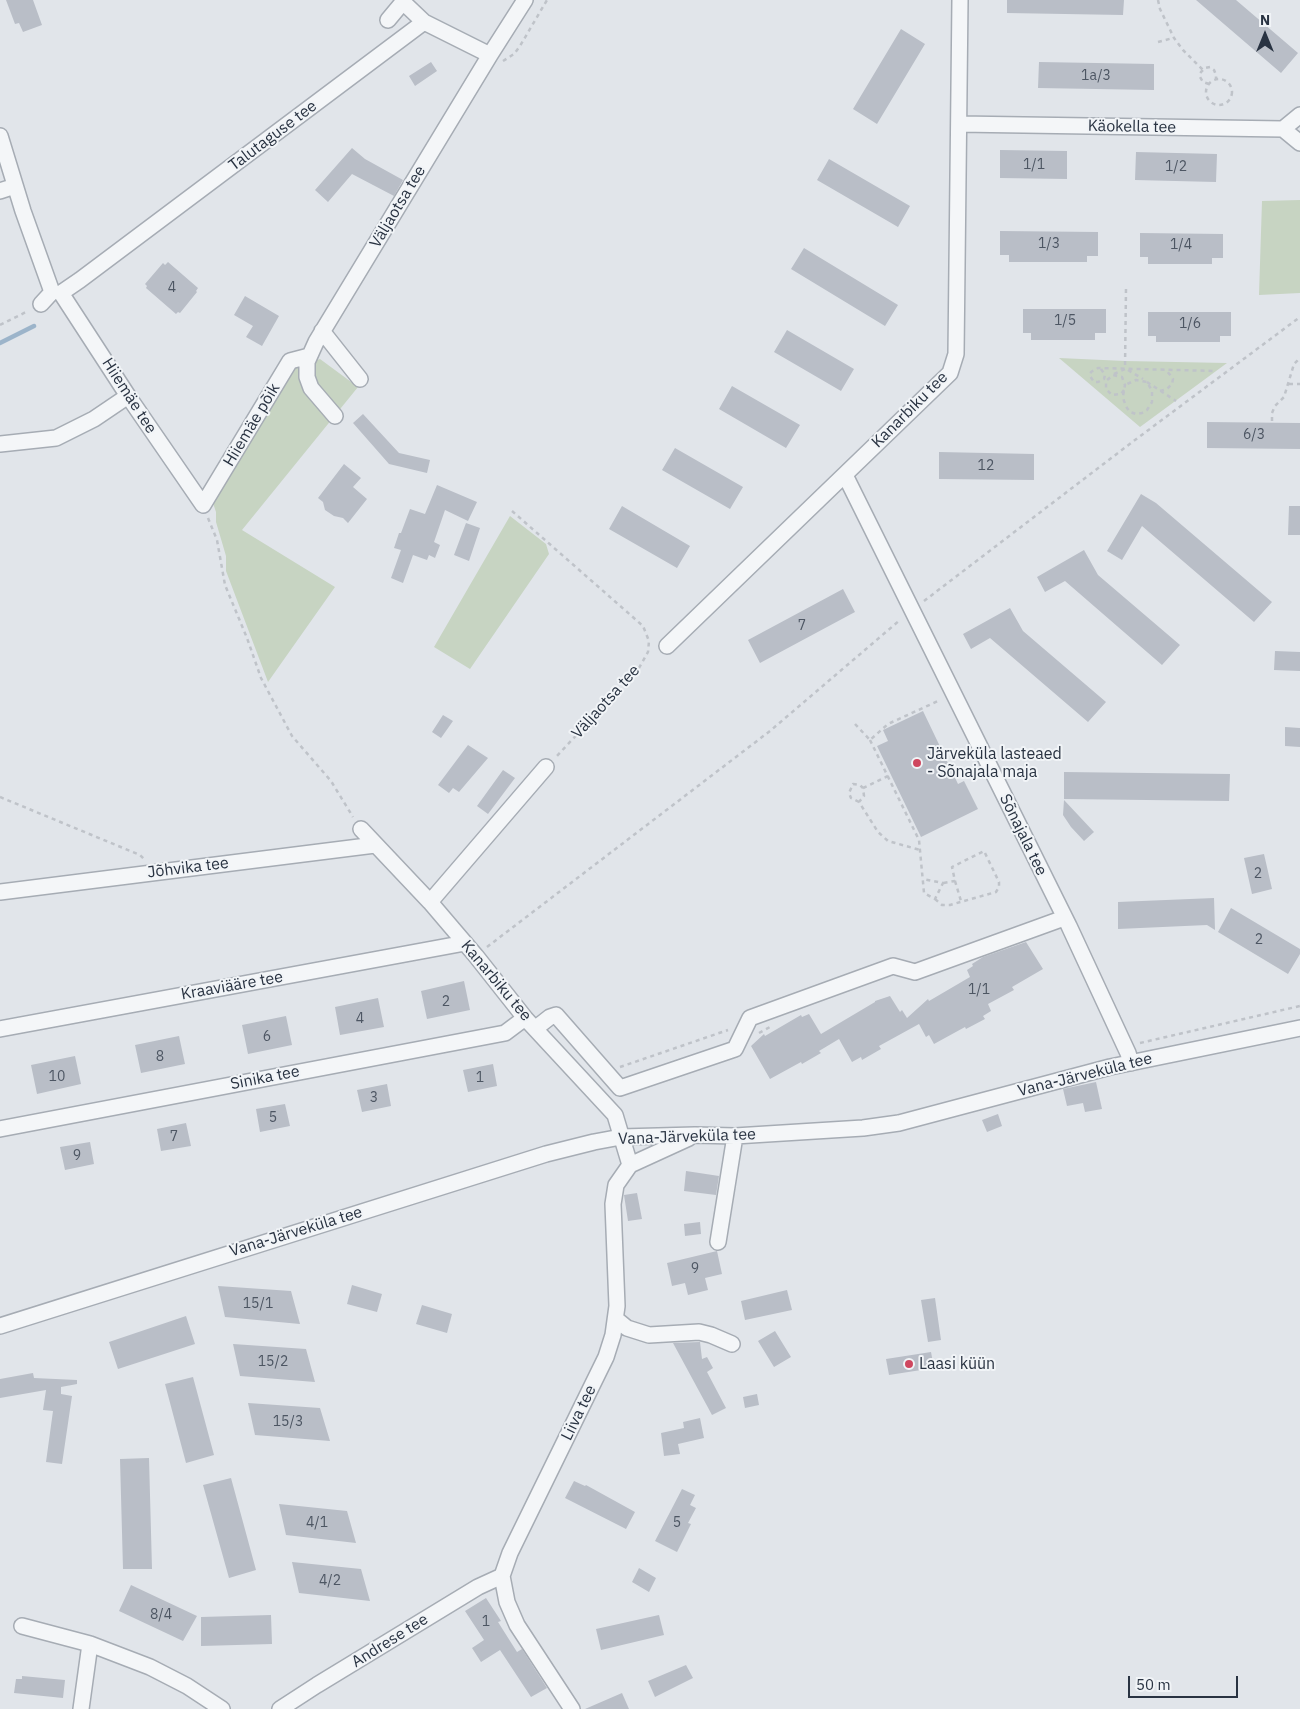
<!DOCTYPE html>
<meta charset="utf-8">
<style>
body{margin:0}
#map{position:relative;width:1300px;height:1709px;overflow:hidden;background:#e1e5ea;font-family:"IBM Plex Sans",sans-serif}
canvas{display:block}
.north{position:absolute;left:1240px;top:10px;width:50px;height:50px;-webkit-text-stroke:4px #f1f4f7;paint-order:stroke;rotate:0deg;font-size:14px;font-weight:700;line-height:20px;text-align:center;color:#293342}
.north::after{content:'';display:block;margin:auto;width:18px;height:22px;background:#293342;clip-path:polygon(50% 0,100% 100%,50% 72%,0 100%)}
.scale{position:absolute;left:1128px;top:1676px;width:110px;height:22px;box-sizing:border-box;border:2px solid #293342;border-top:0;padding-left:6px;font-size:15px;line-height:18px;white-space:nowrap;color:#293342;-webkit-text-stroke:4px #f1f4f7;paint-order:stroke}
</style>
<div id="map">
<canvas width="1300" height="1709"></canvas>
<div class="north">N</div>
<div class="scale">50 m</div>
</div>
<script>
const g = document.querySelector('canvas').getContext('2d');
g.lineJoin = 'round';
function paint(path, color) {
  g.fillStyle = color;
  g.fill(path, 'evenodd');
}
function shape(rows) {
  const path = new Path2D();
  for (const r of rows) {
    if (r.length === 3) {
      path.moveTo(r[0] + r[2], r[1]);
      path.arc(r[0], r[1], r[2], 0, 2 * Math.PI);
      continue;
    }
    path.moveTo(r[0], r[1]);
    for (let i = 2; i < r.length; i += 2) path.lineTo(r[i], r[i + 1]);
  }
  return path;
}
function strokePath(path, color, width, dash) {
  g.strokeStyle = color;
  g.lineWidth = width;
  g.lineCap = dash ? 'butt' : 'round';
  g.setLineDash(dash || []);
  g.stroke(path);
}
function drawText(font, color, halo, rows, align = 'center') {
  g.font = font + ' "IBM Plex Sans",sans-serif';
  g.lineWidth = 4;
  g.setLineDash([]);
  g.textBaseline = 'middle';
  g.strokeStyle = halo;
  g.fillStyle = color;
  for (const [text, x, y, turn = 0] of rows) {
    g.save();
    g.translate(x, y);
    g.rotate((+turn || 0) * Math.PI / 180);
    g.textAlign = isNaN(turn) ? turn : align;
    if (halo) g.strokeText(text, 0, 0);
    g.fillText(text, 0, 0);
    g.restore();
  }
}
paint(shape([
 [1300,200,1300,293,1259,295,1262,201],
 [1059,358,1125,361,1227,363,1140,427],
 [320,359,358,387,242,530,335,587,268,682,226,571,226,556,216,522,216,512,213,503,297,366],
 [510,516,546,544,549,554,470,669,434,647]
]), '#c7d4c2');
strokePath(shape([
 [0,343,34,326]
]), '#9cb4ca', 4.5);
paint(shape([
 [6,0,33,0,42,25,23,32,19,23,15,24],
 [1007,0,1124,0,1123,15,1007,13],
 [1196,0,1236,0,1298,53,1281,73],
 [901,29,925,44,877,124,853,109],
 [431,62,437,71,415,86,409,76],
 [1039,62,1154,64,1154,90,1038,88],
 [352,148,365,159,403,180,394,196,352,174,328,202,315,190],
 [1000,150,1067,151,1067,179,1000,178],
 [1136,152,1217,154,1216,182,1135,180],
 [829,159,910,206,898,227,817,180],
 [1000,231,1098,232,1098,256,1087,256,1087,262,1009,262,1009,255,1000,255],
 [1140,233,1223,234,1223,258,1212,258,1212,264,1148,264,1148,257,1140,257],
 [804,248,898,305,885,326,791,269],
 [168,262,198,288,196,291,197,292,180,313,178,312,176,314,146,288,147,286,145,284,163,263,165,265],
 [245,296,279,316,262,346,246,337,253,326,234,315],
 [1023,309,1106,309,1106,333,1095,333,1095,340,1031,340,1031,333,1023,333],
 [1148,312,1231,312,1231,336,1220,336,1220,342,1156,342,1156,336,1148,336],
 [787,330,854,369,841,391,774,352],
 [732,386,800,425,786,448,719,409],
 [363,414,399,453,430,460,427,473,389,464,353,423],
 [1207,422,1300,423,1300,449,1207,448],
 [675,448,743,487,730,509,662,470],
 [939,452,1034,454,1034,480,939,479],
 [344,464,361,478,353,487,367,499,348,523,343,518,334,516,325,510,323,502,318,498],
 [437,485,477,502,468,521,445,510,434,542,440,545,435,558,429,555,427,560,413,555,403,583,391,578,401,550,394,548,399,533,401,533,410,509,425,514],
 [1141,494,1156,503,1272,602,1254,622,1142,526,1122,560,1107,551],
 [622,506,690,546,677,568,609,529],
 [1289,506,1300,506,1300,535,1288,535],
 [466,523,480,528,469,561,454,555],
 [1084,550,1098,575,1180,645,1162,665,1065,581,1045,592,1037,577],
 [843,589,855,612,760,663,748,640],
 [1010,608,1023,631,1106,702,1088,722,990,638,971,649,963,634],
 [1275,651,1300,652,1300,671,1274,670],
 [923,711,958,784,964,781,978,809,921,837,877,746,888,741,883,730],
 [443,715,453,721,441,738,432,732],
 [1285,727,1300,728,1300,747,1285,746],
 [468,745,488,758,459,792,453,788,449,793,438,785],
 [503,770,515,778,488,814,477,806],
 [1064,772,1230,774,1229,801,1064,799],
 [1064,800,1094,832,1084,841,1071,827,1063,815],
 [1264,854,1272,889,1252,894,1244,858],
 [1214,898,1215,930,1207,925,1118,929,1118,902],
 [1231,908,1300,949,1300,954,1288,974,1218,932],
 [1026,942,1043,969,1012,987,1014,990,988,1004,991,1011,983,1016,985,1019,966,1029,965,1027,934,1044,929,1035,926,1037,919,1024,879,1046,881,1049,862,1060,861,1057,852,1062,839,1039,819,1051,821,1053,802,1064,801,1062,770,1079,751,1046,764,1034,765,1036,801,1015,802,1017,809,1014,821,1034,875,1002,875,1001,890,996,900,1012,902,1010,907,1018,928,999,929,1001,970,977,967,970,973,966,972,964,983,957],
 [464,981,470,1010,427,1019,421,991],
 [378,998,384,1027,340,1035,335,1007],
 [286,1016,292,1045,248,1054,242,1025],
 [179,1036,185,1064,141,1073,135,1045],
 [75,1056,81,1084,37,1094,31,1065],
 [493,1064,497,1086,468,1092,463,1070],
 [1096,1082,1102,1109,1085,1112,1083,1103,1067,1106,1063,1089],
 [387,1084,391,1106,362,1112,357,1090],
 [285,1104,290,1126,260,1132,256,1109],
 [998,1114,1002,1126,987,1132,982,1120],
 [186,1123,191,1146,161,1151,157,1129],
 [90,1142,94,1164,65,1170,60,1147],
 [686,1171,719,1176,716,1195,684,1191],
 [637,1193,642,1219,628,1221,624,1195],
 [700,1222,701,1234,685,1236,684,1224],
 [717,1251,722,1274,705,1278,708,1290,688,1295,685,1283,672,1286,667,1263],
 [352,1285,382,1294,377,1312,347,1304],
 [218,1286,291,1291,300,1324,225,1317],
 [787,1290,792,1310,745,1320,741,1301],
 [935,1298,941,1340,928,1342,921,1300],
 [422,1305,452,1314,447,1333,416,1324],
 [186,1316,195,1344,118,1369,109,1342],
 [775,1331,791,1357,774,1367,758,1341],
 [700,1342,702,1359,707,1357,713,1368,707,1372,726,1408,712,1415,673,1343],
 [233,1344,306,1349,315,1382,240,1376],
 [931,1352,934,1368,889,1375,886,1359],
 [33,1373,34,1378,77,1380,77,1384,61,1387,61,1394,72,1396,62,1464,46,1462,53,1411,43,1410,46,1390,0,1398,0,1379],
 [193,1377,214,1455,186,1463,165,1384],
 [757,1394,759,1405,745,1408,743,1397],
 [248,1403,320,1408,330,1441,255,1435],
 [700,1418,704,1438,678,1444,680,1454,664,1456,661,1433,684,1428,683,1422],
 [149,1458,152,1569,123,1569,120,1459],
 [231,1478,256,1570,229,1578,203,1485],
 [574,1481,585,1486,586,1485,635,1512,626,1529,565,1498],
 [682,1489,695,1495,690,1505,696,1508,688,1523,691,1524,677,1552,655,1541],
 [279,1504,347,1511,356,1543,286,1535],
 [292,1562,361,1569,370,1601,299,1593],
 [639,1568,656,1578,649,1592,632,1582],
 [131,1585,197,1616,183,1641,119,1611],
 [486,1598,501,1621,498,1622,517,1652,522,1649,547,1688,531,1697,500,1650,481,1662,472,1648,484,1640,465,1611],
 [271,1615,272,1644,201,1646,201,1617],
 [659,1615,664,1635,601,1650,596,1629],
 [686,1665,693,1678,655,1697,648,1681],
 [22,1676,65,1680,63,1698,14,1693,16,1679,22,1679],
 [622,1693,629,1709,585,1709]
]), '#b9bec7');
const minor = shape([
 [388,20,403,2,424,22],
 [959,124,1283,129,1300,143],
 [1283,129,1300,115],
 [0,136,23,211,52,292,41,304],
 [0,191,15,186],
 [61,293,80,280,424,22,490,55],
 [61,293,128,396,203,505,290,361,309,356],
 [322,331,360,379],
 [335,416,311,388,307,377,307,362,316,342,490,55,525,0],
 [0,444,56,438,94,419,128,396],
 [845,475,1069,926,1128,1053,1131,1063],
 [667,646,950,373,956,354,960,0],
 [361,829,430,902,476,956,525,1018,615,1115,630,1165],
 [0,892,375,845],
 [430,902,546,767],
 [536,1028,550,1017,556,1015,620,1088,735,1049,750,1018,893,966,915,972,1064,918],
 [0,1029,465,943],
 [0,1129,505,1033,525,1018],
 [718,1242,735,1136],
 [616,1319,627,1328,649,1335,699,1332,711,1335,732,1344],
 [0,1326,546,1154,594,1142,621,1137,695,1135,735,1136,863,1128,899,1123,1110,1067,1300,1028],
 [22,1626,90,1644,150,1667,187,1686,222,1709],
 [81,1709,90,1644],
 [280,1709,317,1685,478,1587,502,1576],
 [572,1709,517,1625,507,1602,502,1576,510,1553,606,1357,613,1335,617,1306,613,1204,616,1185,630,1165,689,1138]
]);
strokePath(minor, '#a6acb4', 18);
strokePath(shape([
 [1158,0,1160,9,1174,38,1183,50,1203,70],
 [1158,42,1173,38],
 [503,61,514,54,520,46,547,0],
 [1219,92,13],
 [1209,84,1203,82,1200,77,1201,72,1205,68,1210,67,1214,70,1216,75,1216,80],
 [0,325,28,311],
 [1101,369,1105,375,1104,379,1098,382,1094,382,1090,376,1091,372,1098,368,1216,371],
 [1128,370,1143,379],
 [1114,374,1125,369,1126,288],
 [1147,382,1176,401],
 [1289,384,1300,384],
 [1124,390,1121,394,1112,395,1106,389,1106,381,1113,375,1122,377,1125,385,1123,396,1124,401,1127,408,1130,412,1136,414,1142,413,1147,410,1152,402,1152,391,1147,382,1136,380,1125,385],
 [1160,391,1167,389,1172,384,1173,379,1171,376,1166,370],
 [1272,421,1272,413,1275,406,1284,397,1294,364,1300,358],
 [512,511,643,626,649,641,648,652,639,668,556,757],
 [208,518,217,540,225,585,247,638,261,678,292,736,331,781,353,817],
 [924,601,1131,443,1300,317],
 [855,724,870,740,888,724,938,701],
 [870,740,919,840,924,893,935,899,943,883,923,879],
 [863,788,888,776],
 [0,797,140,855,145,860],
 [859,802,851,798,849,793,853,784,860,785,863,788,864,796,859,802,878,832,888,841,920,850],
 [955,881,961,901],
 [935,899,942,905,950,905,996,892,999,887,999,882,984,851,952,867,955,881,943,883],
 [487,947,770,731,900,620],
 [759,1033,770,1027],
 [1140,1043,1300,1006],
 [620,1067,728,1030]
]), '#bfc3c9', 2.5, [4, 4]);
strokePath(minor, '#f4f6f8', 15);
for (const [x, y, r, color] of [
 [917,763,5,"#cf475f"],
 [909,1364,5,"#cf475f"]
]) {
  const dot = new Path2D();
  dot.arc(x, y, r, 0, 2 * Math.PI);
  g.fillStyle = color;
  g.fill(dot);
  strokePath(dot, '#f1f4f7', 2);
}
drawText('14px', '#4d5663', null, [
 ["1a/3",1096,76],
 ["1/1",1034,165],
 ["1/2",1176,167],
 ["1/3",1049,244],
 ["1/4",1181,245],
 ["4",172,288],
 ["1/5",1065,321],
 ["1/6",1190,324],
 ["6/3",1254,435],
 ["12",986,466],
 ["7",802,626],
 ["2",1258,874],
 ["2",1259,940],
 ["1/1",979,990],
 ["2",446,1002],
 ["4",360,1019],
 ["6",267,1037],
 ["8",160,1057],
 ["10",57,1077],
 ["1",480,1078],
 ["3",374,1098],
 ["5",273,1118],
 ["7",174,1137],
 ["9",77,1156],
 ["9",695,1269],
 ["15/1",258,1304],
 ["15/2",273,1362],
 ["15/3",288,1422],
 ["4/1",317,1523],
 ["5",677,1523],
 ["4/2",330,1581],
 ["8/4",161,1615],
 ["1",486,1622]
]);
drawText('16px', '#293342', '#f1f4f7', [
 ["Käokella tee",1132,127,1],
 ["Talutaguse tee",273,136,-37],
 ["Väljaotsa tee",398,207,-59],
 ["Hiiemäe tee",129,396,57],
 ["Kanarbiku tee",910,410,-45],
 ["Hiiemäe põik",252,425,-59],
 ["Väljaotsa tee",606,702,-48],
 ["Sõnajala tee",1023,835,64],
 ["Jõhvika tee",188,868,-7],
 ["Kanarbiku tee",496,981,50],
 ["Kraaviääre tee",232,986,-10],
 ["Vana-Järveküla tee",1085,1075,-14],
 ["Sinika tee",265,1078,-11],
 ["Vana-Järveküla tee",687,1137,-2],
 ["Vana-Järveküla tee",296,1232,-17],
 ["Liiva tee",579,1413,-64],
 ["Andrese tee",390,1641,-32]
]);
drawText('16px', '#293342', '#f1f4f7', [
 ["Järveküla lasteaed",927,754],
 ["- Sõnajala maja",927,772],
 ["Laasi küün",919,1364]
], 'left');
</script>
